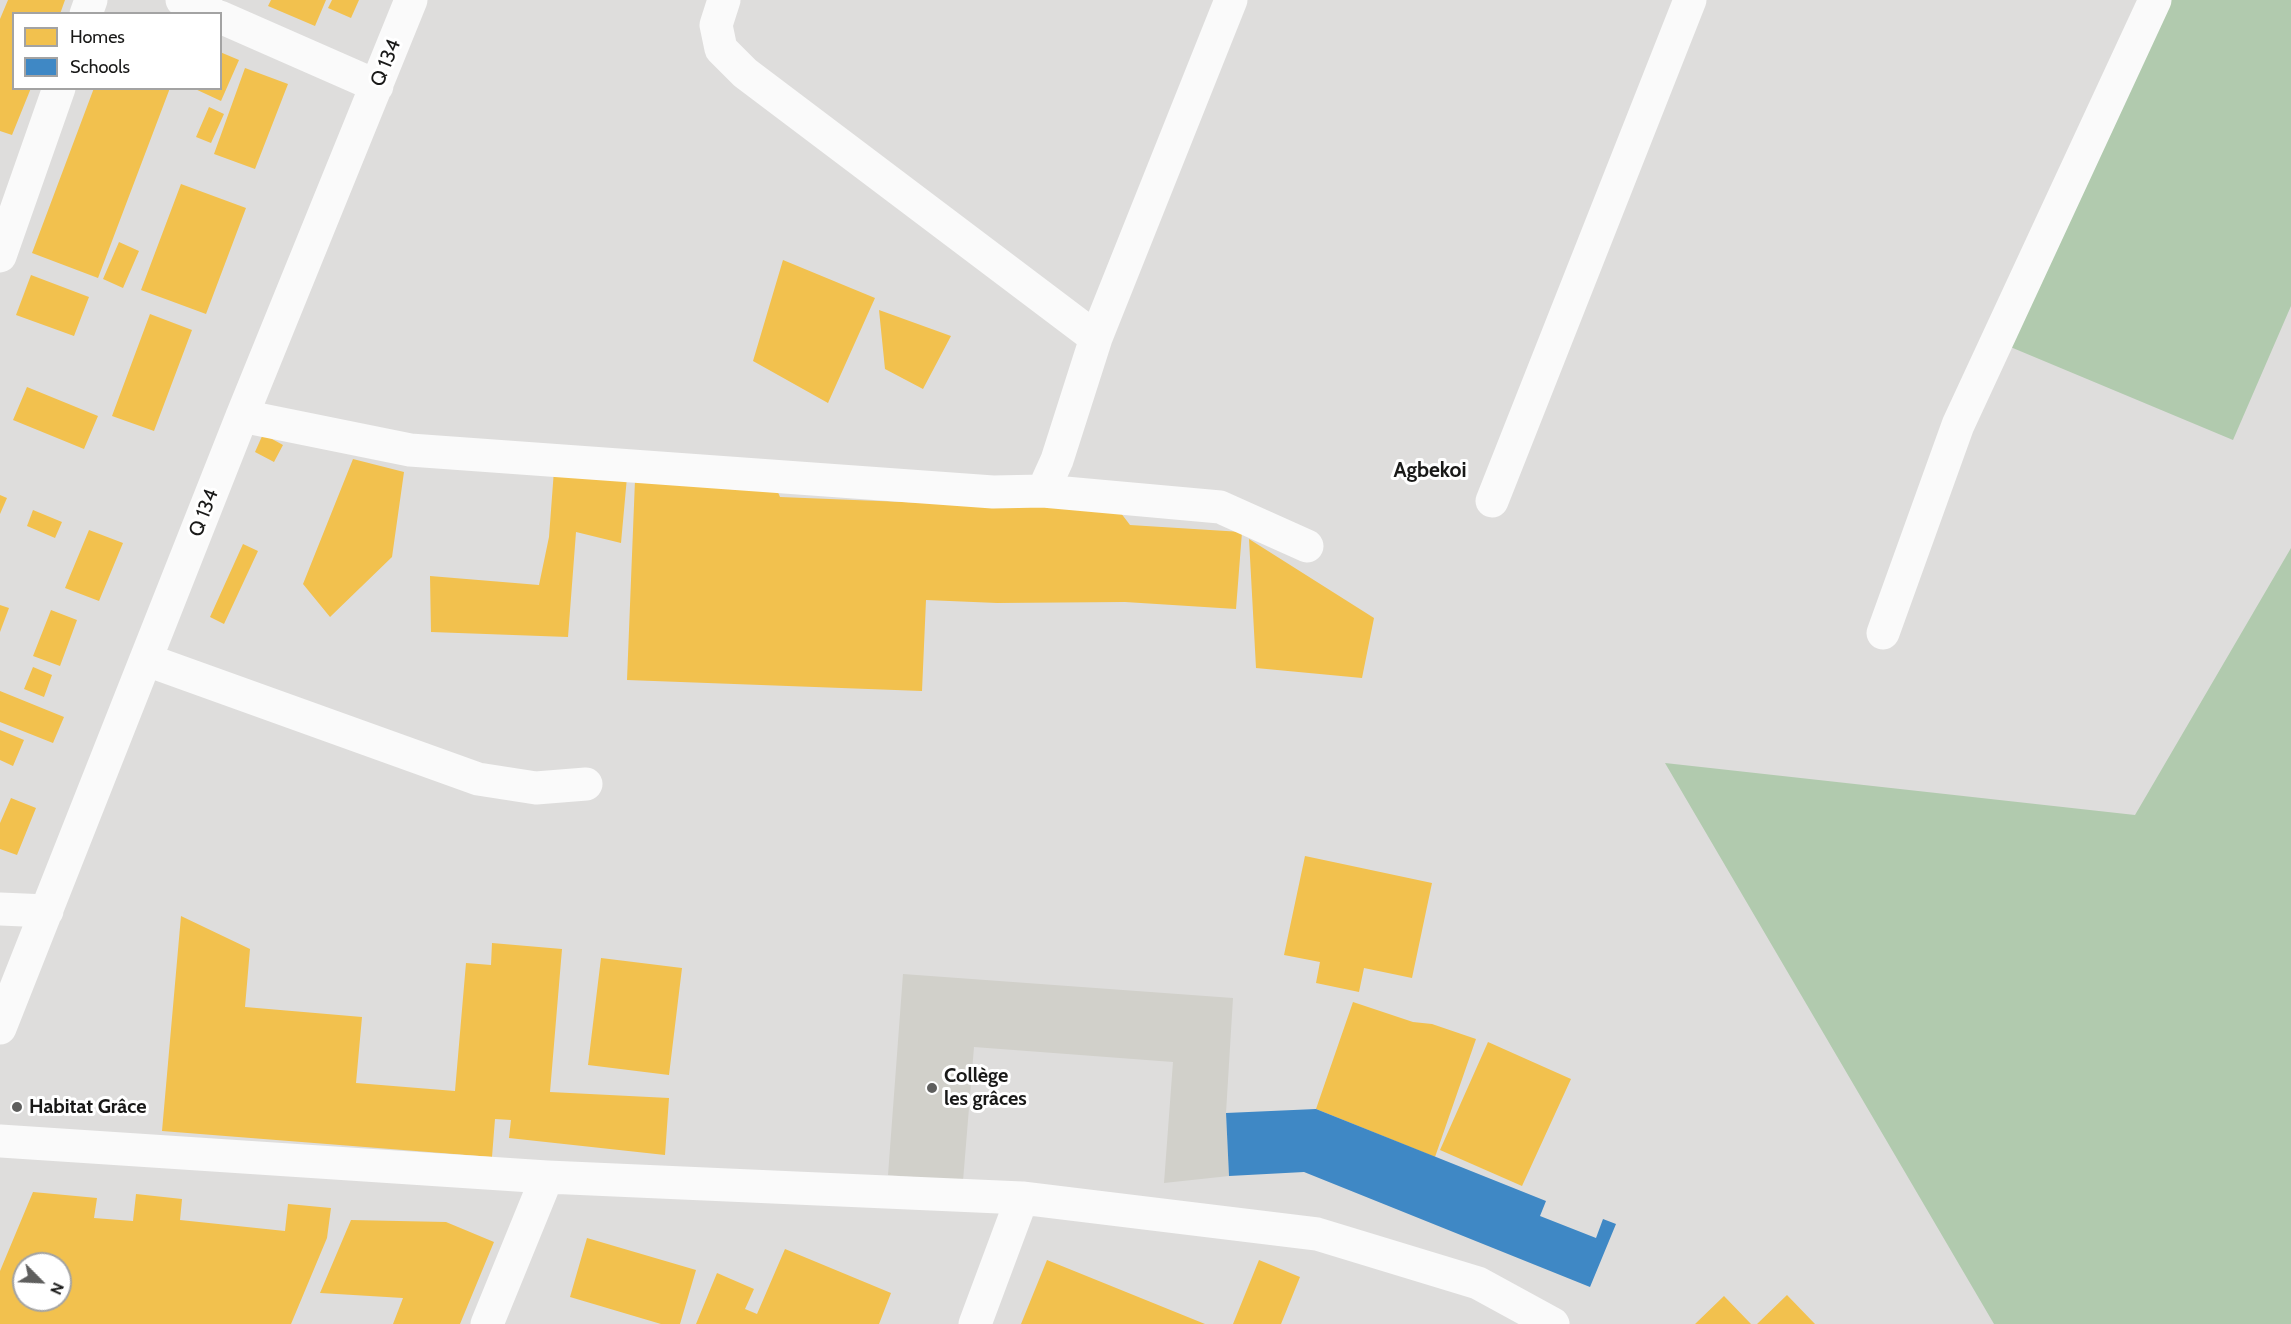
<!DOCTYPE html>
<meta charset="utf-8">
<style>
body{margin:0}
#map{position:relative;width:2291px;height:1324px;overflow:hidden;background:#dedddc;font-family:Cabin,sans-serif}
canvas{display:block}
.legend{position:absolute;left:12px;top:12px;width:210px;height:78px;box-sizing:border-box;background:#fff;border:2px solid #a3a3a3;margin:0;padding:8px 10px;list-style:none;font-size:18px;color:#191918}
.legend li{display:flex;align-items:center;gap:12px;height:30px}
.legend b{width:30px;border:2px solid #a3a3a3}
.north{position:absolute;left:12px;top:1252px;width:60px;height:60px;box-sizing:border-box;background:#fff;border:2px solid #a3a3a3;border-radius:50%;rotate:114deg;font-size:16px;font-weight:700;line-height:24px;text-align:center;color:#191918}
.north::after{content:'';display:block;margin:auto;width:21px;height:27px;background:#5e5e5d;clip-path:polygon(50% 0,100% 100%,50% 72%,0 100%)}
</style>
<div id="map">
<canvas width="2291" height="1324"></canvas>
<ul class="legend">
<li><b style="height:16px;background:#f2c14e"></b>Homes</li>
<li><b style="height:16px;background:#3f88c5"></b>Schools</li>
</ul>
<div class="north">N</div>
</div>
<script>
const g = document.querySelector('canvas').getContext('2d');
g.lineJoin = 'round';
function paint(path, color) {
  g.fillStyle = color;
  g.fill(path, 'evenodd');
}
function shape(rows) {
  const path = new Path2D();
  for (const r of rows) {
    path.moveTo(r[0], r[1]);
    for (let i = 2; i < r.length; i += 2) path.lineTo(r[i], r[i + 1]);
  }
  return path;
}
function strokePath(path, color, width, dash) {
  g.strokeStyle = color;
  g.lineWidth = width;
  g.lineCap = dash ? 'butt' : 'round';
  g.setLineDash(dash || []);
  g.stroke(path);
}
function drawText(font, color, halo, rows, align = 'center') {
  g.font = font + ' Cabin,sans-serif';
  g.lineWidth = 6;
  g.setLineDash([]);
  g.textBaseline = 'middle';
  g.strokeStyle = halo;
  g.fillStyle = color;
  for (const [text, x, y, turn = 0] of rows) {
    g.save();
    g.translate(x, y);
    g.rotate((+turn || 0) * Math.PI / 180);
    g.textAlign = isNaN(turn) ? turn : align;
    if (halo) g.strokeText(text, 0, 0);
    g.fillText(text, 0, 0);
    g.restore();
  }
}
paint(shape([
 [903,974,1233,998,1226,1113,1229,1176,1164,1183,1173,1062,974,1047,963,1181,888,1175]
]), '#d1d0ca');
paint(shape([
 [2166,0,2291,0,2291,306,2233,440,2008,346],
 [2291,548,2291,1324,1994,1324,1665,763,2135,815]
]), '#b1caae');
paint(shape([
 [8,0,65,0,60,14,14,14,14,88,31,88,12,135,0,131,0,19],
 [271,0,326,0,315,26,268,6],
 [332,0,359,0,351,18,328,8],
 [220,52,239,60,221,101,193,88,220,88],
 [245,68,288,84,255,169,214,154],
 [94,88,170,88,98,278,32,253],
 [209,107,224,114,211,143,196,137],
 [181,184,246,208,206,314,141,290],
 [119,242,139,251,123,288,103,279],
 [783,260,875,298,828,403,753,361],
 [31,275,89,297,74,336,16,315],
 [879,310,951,336,923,389,885,369],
 [150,314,192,330,154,431,112,416],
 [27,387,98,416,84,449,13,420],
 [263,434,283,445,274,462,255,452],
 [353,459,404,472,392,557,330,617,303,584],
 [554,470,627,477,621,543,576,532,568,637,431,632,430,576,539,585,549,537],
 [635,480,775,485,780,497,1002,506,1111,500,1130,525,1242,532,1236,609,1125,602,997,603,926,600,922,691,627,680],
 [0,495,7,498,0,514],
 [33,510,62,522,55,538,27,526],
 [89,530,123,543,99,601,65,588],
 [1249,539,1374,618,1362,678,1256,668],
 [243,544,258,551,224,624,210,617],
 [0,605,9,608,0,632],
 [51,610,77,620,60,666,33,656],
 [33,667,52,675,44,697,24,689],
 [0,691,64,717,53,743,0,722],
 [0,730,24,740,13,766,0,760],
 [11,798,36,808,17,855,0,849,0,823],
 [1305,856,1432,883,1412,978,1364,968,1359,992,1316,983,1320,962,1284,955],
 [181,916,250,949,245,1007,362,1017,356,1083,455,1091,466,963,491,965,492,943,562,949,550,1092,669,1098,665,1155,509,1138,511,1120,495,1119,492,1157,162,1131],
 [601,958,682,968,669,1075,588,1065],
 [1353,1002,1413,1022,1432,1024,1476,1039,1435,1157,1316,1109],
 [1488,1042,1571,1079,1522,1186,1440,1150],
 [33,1192,97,1198,94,1218,133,1221,136,1194,182,1199,180,1220,285,1231,288,1204,331,1208,327,1238,291,1324,0,1324,0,1271],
 [24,1264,60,1264,60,1300,24,1300],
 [351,1220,446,1222,494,1242,460,1324,393,1324,403,1298,320,1293],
 [587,1238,696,1270,680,1324,661,1324,570,1297],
 [785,1249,891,1293,879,1324,696,1324,717,1273,754,1289,745,1309,757,1314],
 [1047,1260,1205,1324,1021,1324],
 [1259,1260,1300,1277,1281,1324,1233,1324],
 [1787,1295,1815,1324,1757,1324],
 [1724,1296,1751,1324,1695,1324]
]), '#f2c14e');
paint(shape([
 [1316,1109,1546,1201,1540,1216,1596,1238,1603,1219,1616,1224,1590,1287,1304,1172,1229,1176,1226,1113]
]), '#3f88c5');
strokePath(shape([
 [182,0,213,14],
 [724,0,716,25,721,49,745,73,1096,338],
 [86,14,91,0],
 [220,17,377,86],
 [0,256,59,88],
 [242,416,410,450,993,492,1043,491,1057,460,1096,338,1231,0],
 [1043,491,1220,507,1307,546],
 [1492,501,1690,0],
 [1883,633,1958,425,2155,0],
 [147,660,478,779,536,788,586,784],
 [0,909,47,911],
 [0,1028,242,416,411,0],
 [0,1141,547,1177,1022,1198,1317,1234,1478,1283,1553,1324],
 [487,1324,547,1177],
 [975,1324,1022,1198]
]), '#fafafa', 33);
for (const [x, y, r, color] of [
 [932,1088,6,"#5e5e5d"],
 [17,1107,6,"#5e5e5d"]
]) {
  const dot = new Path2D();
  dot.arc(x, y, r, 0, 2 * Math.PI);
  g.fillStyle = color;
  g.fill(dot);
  strokePath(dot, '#fff', 2);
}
drawText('20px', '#191918', '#fff', [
 ["Q 134",386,63,-68],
 ["Q 134",204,513,-69]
]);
drawText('bold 20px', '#191918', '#fff', [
 ["Collège",944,1076],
 ["les grâces",944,1099],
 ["Habitat Grâce",29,1107]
], 'left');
drawText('bold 21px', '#191918', '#fff', [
 ["Agbekoi",1430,471]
]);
</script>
